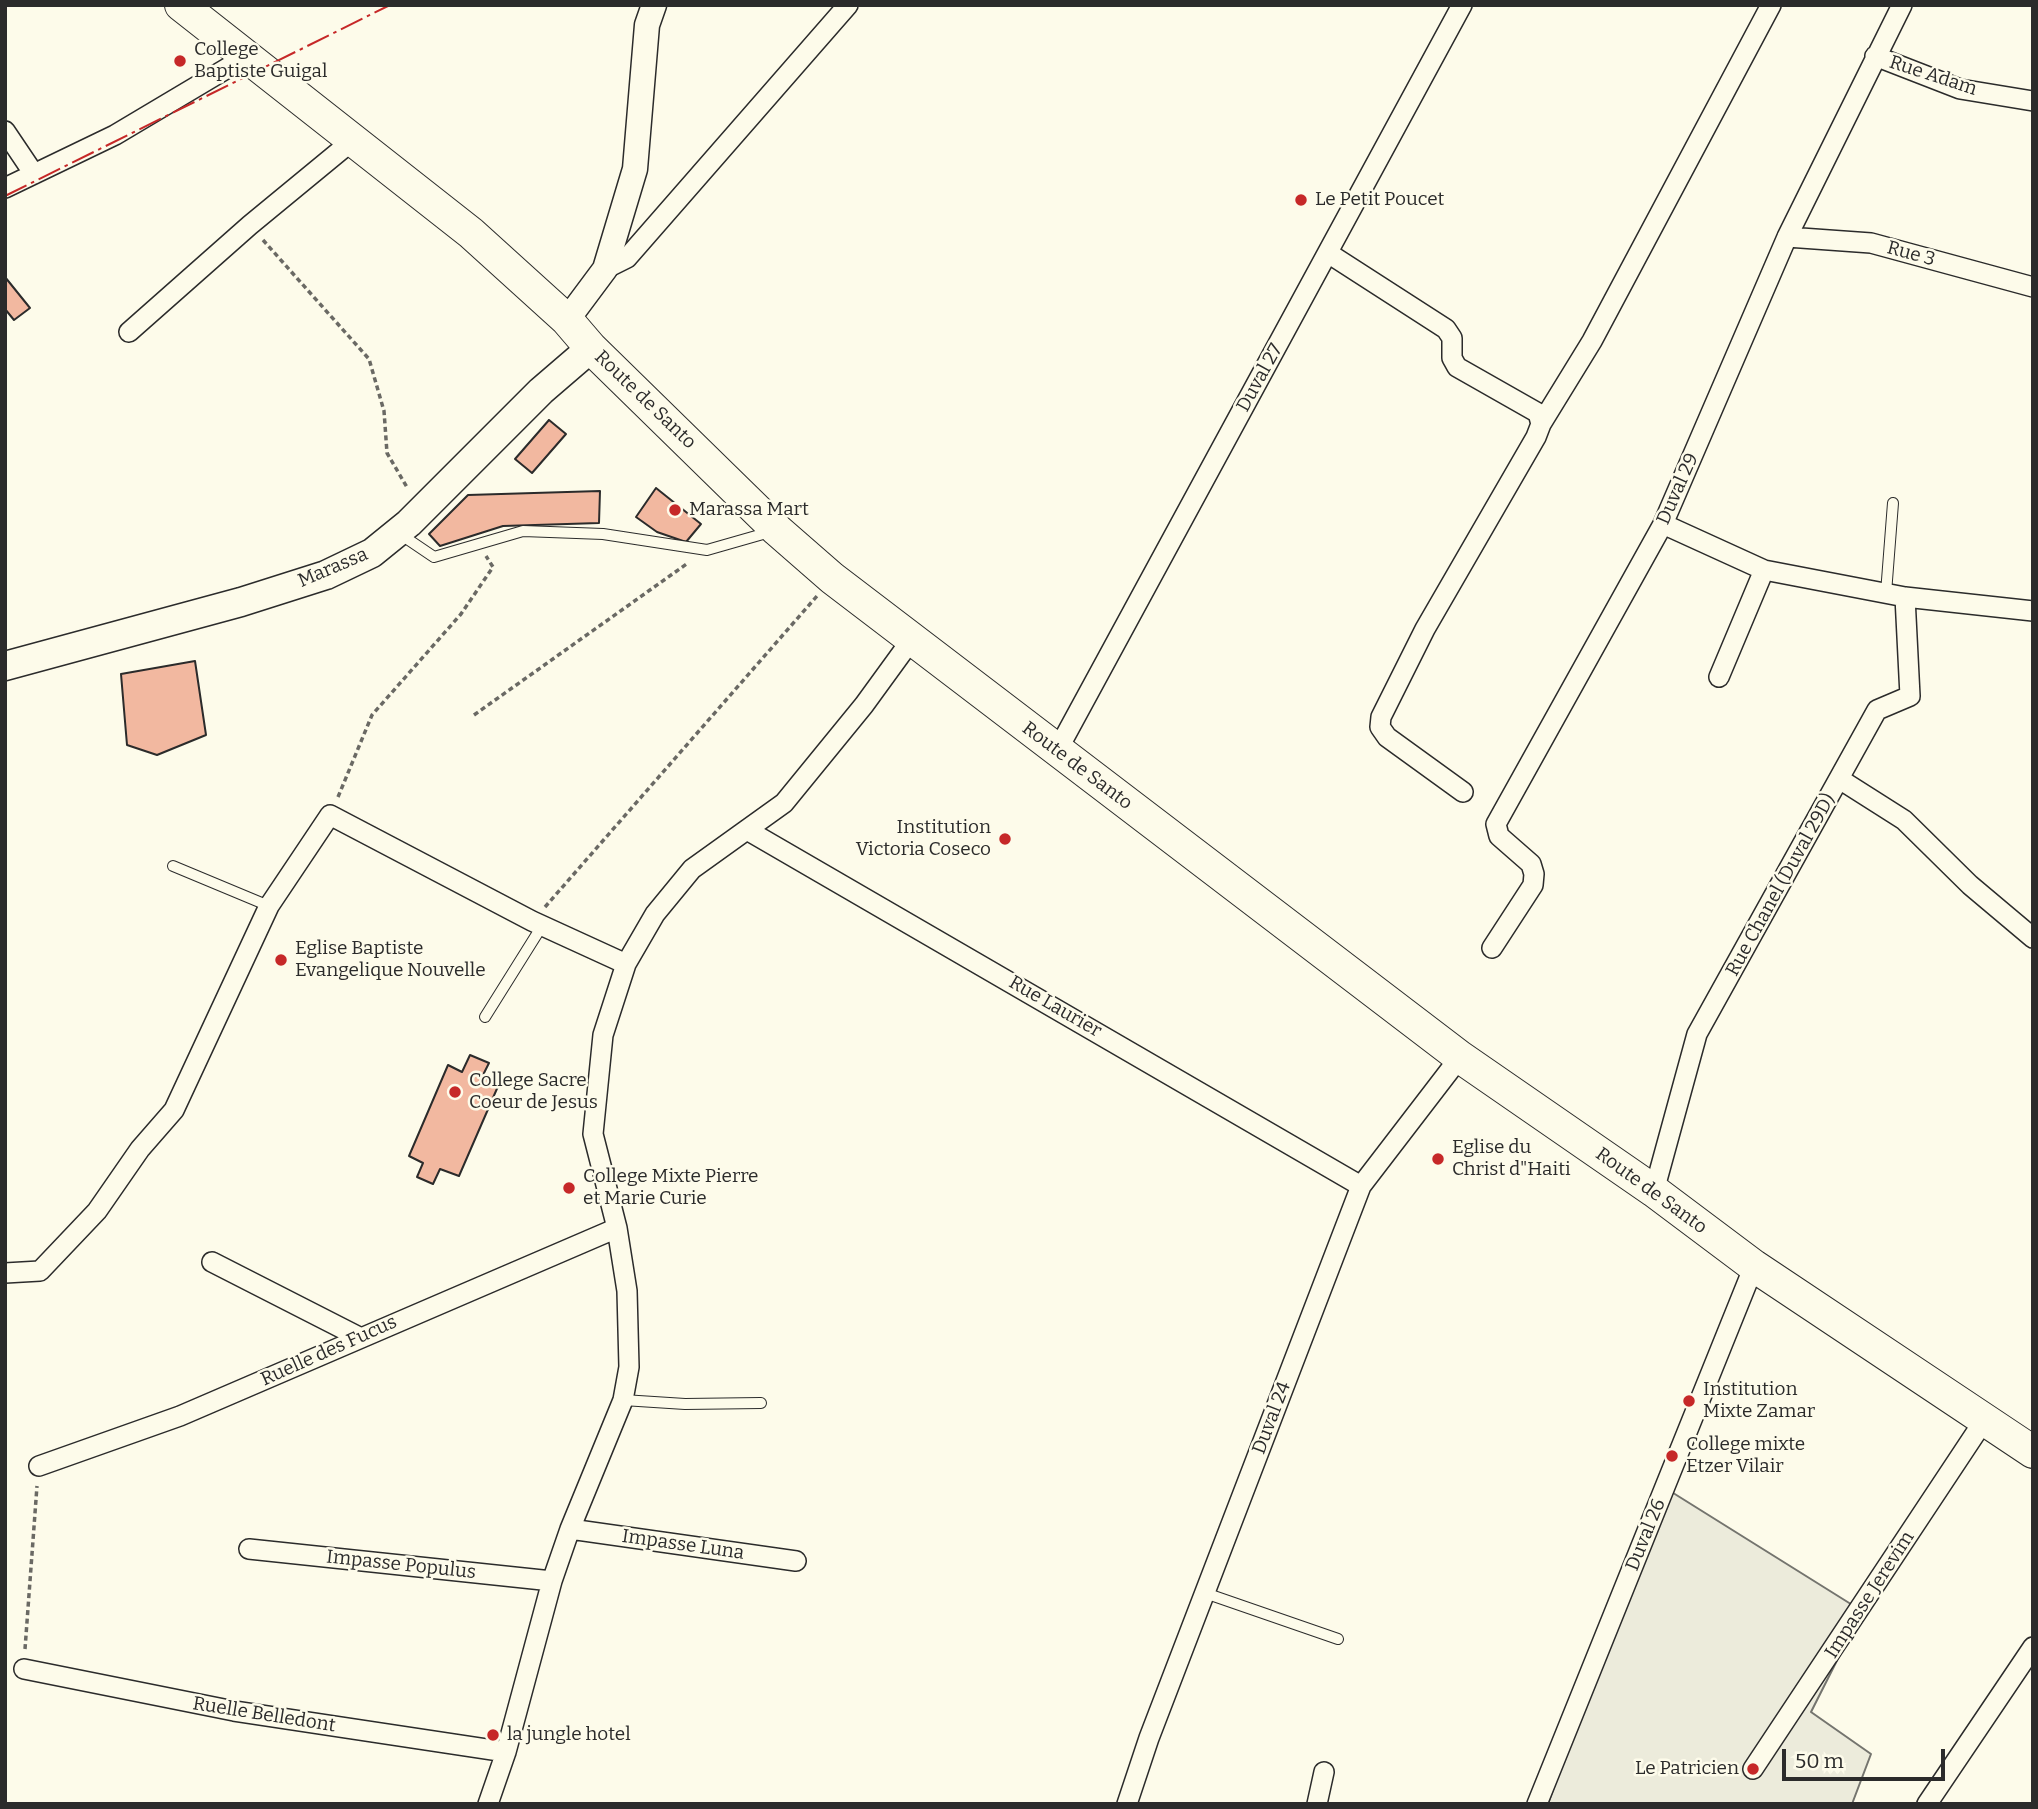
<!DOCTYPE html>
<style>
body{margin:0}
#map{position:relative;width:2038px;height:1809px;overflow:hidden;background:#fdfbea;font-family:Bitter,serif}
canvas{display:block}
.frame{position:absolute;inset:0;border:7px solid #2b2b2b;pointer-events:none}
.scale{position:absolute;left:1782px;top:1749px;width:163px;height:32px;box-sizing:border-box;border:4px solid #2b2b2b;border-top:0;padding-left:9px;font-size:21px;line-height:24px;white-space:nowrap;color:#2b2b2b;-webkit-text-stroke:5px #fdfbea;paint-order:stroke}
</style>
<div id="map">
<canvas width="2038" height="1809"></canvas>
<div class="frame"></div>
<div class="scale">50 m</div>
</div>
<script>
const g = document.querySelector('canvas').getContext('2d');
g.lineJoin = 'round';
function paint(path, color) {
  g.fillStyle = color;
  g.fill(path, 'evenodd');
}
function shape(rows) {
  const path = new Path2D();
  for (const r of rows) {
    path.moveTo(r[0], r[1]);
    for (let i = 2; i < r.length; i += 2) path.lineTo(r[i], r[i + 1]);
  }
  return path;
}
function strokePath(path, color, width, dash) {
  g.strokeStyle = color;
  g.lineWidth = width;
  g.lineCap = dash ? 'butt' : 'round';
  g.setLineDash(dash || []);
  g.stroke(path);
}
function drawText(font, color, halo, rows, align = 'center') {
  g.font = font + ' Bitter,serif';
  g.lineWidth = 5;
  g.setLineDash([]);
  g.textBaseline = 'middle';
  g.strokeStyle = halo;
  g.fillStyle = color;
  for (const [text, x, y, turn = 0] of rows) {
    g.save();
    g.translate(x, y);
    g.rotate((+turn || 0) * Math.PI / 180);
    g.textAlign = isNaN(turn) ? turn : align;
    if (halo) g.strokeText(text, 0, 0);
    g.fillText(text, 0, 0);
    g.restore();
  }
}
const green = shape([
 [1662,1486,1862,1611,1811,1712,1871,1754,1852,1804,1548,1804,1662,1486]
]);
paint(green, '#ecebdb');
strokePath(green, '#74746e', 2);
const building = shape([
 [5,277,30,308,14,320,5,309,5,277],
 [549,420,566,434,532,473,515,459,549,420],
 [656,488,701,524,686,542,657,532,636,517,656,488],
 [600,491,599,523,503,526,440,546,429,534,468,495,600,491],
 [195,661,206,735,157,755,127,745,121,674,195,661],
 [470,1055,489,1063,482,1077,499,1084,459,1176,440,1169,433,1184,417,1177,423,1163,409,1156,448,1065,462,1072,470,1055]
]);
paint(building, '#f2b8a0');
strokePath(building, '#2b2b2b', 2);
const service = shape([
 [400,534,434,557,523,531,603,534,707,550,770,532],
 [1886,593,1893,503],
 [173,866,269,906],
 [485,1017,542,926],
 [623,1400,685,1404,761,1403],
 [1205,1593,1338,1639]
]);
const minor = shape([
 [1875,56,1960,89,2033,101],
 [5,131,34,174],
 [5,188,115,135,246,57],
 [1787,237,1871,243,2033,287],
 [1328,253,1446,329,1452,338,1452,358,1457,367,1538,413,1541,424,1536,437,1425,629,1381,717,1380,727,1387,737,1463,792],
 [605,269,627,258,848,5],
 [129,332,250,225,352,141],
 [1541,424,1592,341,1771,5],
 [1663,524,1764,570,1905,597,2033,611],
 [1719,677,1764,570],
 [1057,751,1462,5],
 [1841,780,1904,820,1970,885,2033,938],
 [747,830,1361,1186],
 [1492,948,1533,885,1534,874,1531,864,1499,836,1496,824,1663,524,1787,237,1902,5],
 [1654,1191,1697,1034,1877,710,1910,696,1905,597],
 [212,1262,359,1337],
 [5,1273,40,1271,97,1211,140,1149,174,1110,269,906,330,815,532,921,626,964],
 [39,1466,180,1416,617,1228],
 [570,1529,796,1561],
 [249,1549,552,1581],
 [24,1669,234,1711,506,1752],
 [1753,1769,1985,1419],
 [488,1804,506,1752,552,1581,570,1529,623,1400,629,1367,627,1291,617,1228,593,1134,603,1035,626,964,655,914,692,869,784,803,864,705,912,639],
 [1127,1804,1149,1738,1361,1186,1460,1057],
 [1317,1804,1324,1772],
 [1537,1804,1754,1266],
 [1927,1804,2033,1647]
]);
const tertiary = shape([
 [567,320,605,269,635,169,647,25,654,5]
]);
const secondary = shape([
 [5,666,241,602,326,575,372,553,409,523,541,391,591,348]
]);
const primary = shape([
 [181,5,471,233,567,320,591,348,777,530,832,578,1460,1057,1654,1191,1754,1266,2033,1452]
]);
strokePath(service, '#2b2b2b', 12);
strokePath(minor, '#2b2b2b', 22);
strokePath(tertiary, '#2b2b2b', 27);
strokePath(secondary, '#2b2b2b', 31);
strokePath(primary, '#2b2b2b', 34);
strokePath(shape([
 [263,240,369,359,384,411,387,453,408,489],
 [474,715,688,563],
 [338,797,372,715,461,614,493,567,486,556],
 [545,907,817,596],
 [25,1649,37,1486]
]), '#6a6964', 3.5, [5, 3.5]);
strokePath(service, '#fdfbea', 10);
strokePath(minor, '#fdfbea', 19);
strokePath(tertiary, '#fdfbea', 24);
strokePath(secondary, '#fdfbea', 28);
strokePath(primary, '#fdfbea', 32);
strokePath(shape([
 [5,196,390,5]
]), '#c62828', 2, [24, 5, 3.5, 5]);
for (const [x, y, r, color] of [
 [180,61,7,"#c62828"],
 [1301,200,7,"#c62828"],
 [675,510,7,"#c62828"],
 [1005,839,7,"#c62828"],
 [281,960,7,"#c62828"],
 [455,1092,7,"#c62828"],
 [1438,1159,7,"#c62828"],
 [569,1188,7,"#c62828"],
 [1689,1401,7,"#c62828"],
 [1672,1456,7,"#c62828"],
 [493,1735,7,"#c62828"],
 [1753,1769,7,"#c62828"]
]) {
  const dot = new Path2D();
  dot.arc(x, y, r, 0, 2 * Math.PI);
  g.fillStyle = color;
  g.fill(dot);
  strokePath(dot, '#fdfbea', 2.5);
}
drawText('19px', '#2b2b2b', '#fdfbea', [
 ["College",194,50],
 ["Baptiste Guigal",194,72],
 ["Le Petit Poucet",1315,200],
 ["Marassa Mart",689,510],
 ["Institution",991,828,"right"],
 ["Victoria Coseco",991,850,"right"],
 ["Eglise Baptiste",295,949],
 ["Evangelique Nouvelle",295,971],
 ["College Sacre",469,1081],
 ["Coeur de Jesus",469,1103],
 ["Eglise du",1452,1148],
 ["Christ d\"Haiti",1452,1170],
 ["College Mixte Pierre",583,1177],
 ["et Marie Curie",583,1199],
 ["Institution",1703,1390],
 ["Mixte Zamar",1703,1412],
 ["College mixte",1686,1445],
 ["Etzer Vilair",1686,1467],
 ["la jungle hotel",507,1735],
 ["Le Patricien",1739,1769,"right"]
], 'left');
drawText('19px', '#2b2b2b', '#fdfbea', [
 ["Rue Adam",1933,76,18],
 ["Rue 3",1911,254,15],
 ["Duval 27",1260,378,-61],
 ["Route de Santo",645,400,44],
 ["Duval 29",1678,489,-66],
 ["Marassa",333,568,-23],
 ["Route de Santo",1077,766,37],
 ["Rue Chanel (Duval 29D)",1781,885,-61],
 ["Rue Laurier",1055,1007,30],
 ["Route de Santo",1651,1191,36],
 ["Ruelle des Fucus",329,1351,-24],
 ["Duval 24",1272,1418,-69],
 ["Duval 26",1646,1535,-68],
 ["Impasse Luna",683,1545,8],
 ["Impasse Populus",401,1565,6],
 ["Impasse Jerevim",1870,1595,-57],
 ["Ruelle Belledont",264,1715,9]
]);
</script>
